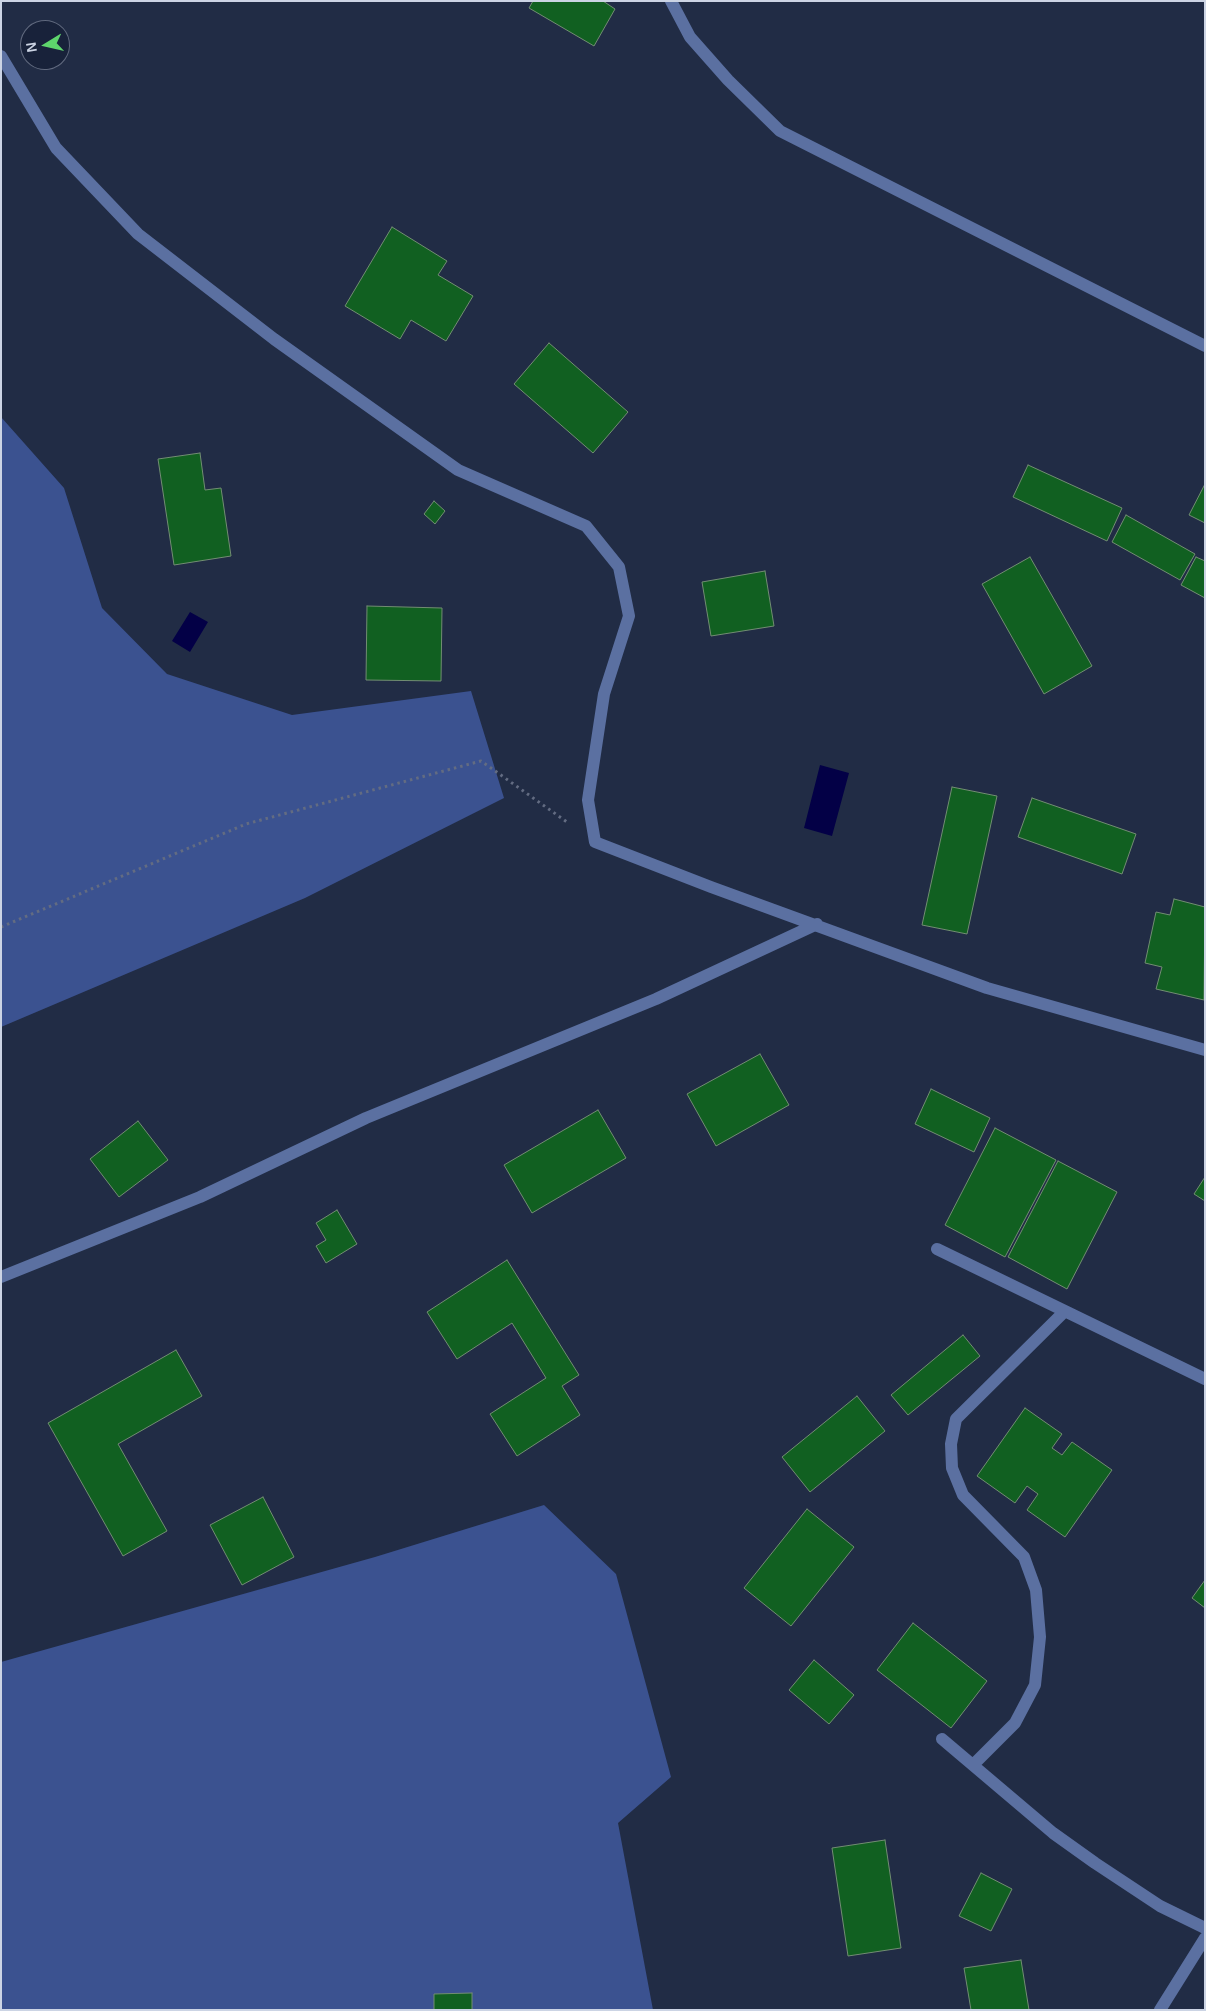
<!DOCTYPE html>
<style>
body{margin:0}
#map{position:relative;width:1206px;height:2011px;overflow:hidden;background:#212c45;font-family:Helvetica,sans-serif}
canvas{display:block}
.frame{position:absolute;inset:0;border:2px solid #ccd4e4;pointer-events:none}
.north{position:absolute;left:20px;top:20px;width:50px;height:50px;box-sizing:border-box;background:#18223a;border:1px solid #60697e;border-radius:50%;rotate:261deg;font-size:14px;font-weight:700;line-height:20px;text-align:center;color:#ccd4e4}
.north::after{content:'';display:block;margin:auto;width:18px;height:22px;background:#5ed56c;clip-path:polygon(50% 0,100% 100%,50% 72%,0 100%)}
</style>
<div id="map">
<canvas width="1206" height="2011"></canvas>
<div class="frame"></div>
<div class="north">N</div>
</div>
<script>
const g = document.querySelector('canvas').getContext('2d');
g.lineJoin = 'round';
function paint(path, color) {
  g.fillStyle = color;
  g.fill(path, 'evenodd');
}
function shape(rows) {
  const path = new Path2D();
  for (const r of rows) {
    path.moveTo(r[0], r[1]);
    for (let i = 2; i < r.length; i += 2) path.lineTo(r[i], r[i + 1]);
  }
  return path;
}
function strokePath(path, color, width, dash) {
  g.strokeStyle = color;
  g.lineWidth = width;
  g.lineCap = dash ? 'butt' : 'round';
  g.setLineDash(dash || []);
  g.stroke(path);
}
paint(shape([
 [1,417,64,488,102,608,167,674,292,715,471,691,504,798,305,898,1,1027],
 [544,1505,616,1574,671,1777,618,1823,653,2010,1,2010,1,1662,375,1557]
]), '#3b5290');
paint(shape([
 [190,612,208,622,190,652,172,641],
 [820,765,849,773,832,836,804,828]
]), '#030046');
const building = shape([
 [533,1,603,1,615,9,594,46,529,8,533,1],
 [392,227,447,261,438,275,473,296,446,341,411,320,400,339,345,306,392,227],
 [549,343,628,412,593,453,514,384,549,343],
 [200,453,205,490,221,488,231,556,174,565,158,459,200,453],
 [1028,465,1122,508,1107,541,1013,497,1028,465],
 [1205,484,1205,523,1189,515,1205,484],
 [434,501,445,511,435,524,424,514,434,501],
 [1126,515,1195,554,1180,580,1112,542,1126,515],
 [1030,557,1092,666,1044,694,982,584,1030,557],
 [1196,557,1205,561,1205,598,1181,585,1196,557],
 [765,571,774,626,711,636,702,582,765,571],
 [367,606,442,608,441,681,366,680,367,606],
 [952,787,997,796,967,934,922,925,952,787],
 [1032,798,1136,834,1122,874,1018,837,1032,798],
 [1174,899,1205,907,1204,1000,1156,989,1162,967,1145,963,1156,912,1170,915,1174,899],
 [760,1054,789,1105,716,1146,687,1094,760,1054],
 [931,1089,990,1118,974,1152,915,1124,931,1089],
 [598,1110,626,1158,532,1213,504,1165,598,1110],
 [138,1121,168,1160,119,1197,90,1159,138,1121],
 [995,1128,1056,1160,1005,1257,945,1225,995,1128],
 [1058,1161,1117,1192,1067,1289,1008,1257,1058,1161],
 [1205,1177,1205,1201,1194,1194,1205,1177],
 [337,1210,357,1244,326,1263,316,1246,326,1240,316,1223,337,1210],
 [507,1260,579,1375,562,1386,580,1415,517,1456,490,1414,546,1378,512,1323,457,1359,427,1312,507,1260],
 [963,1335,980,1356,908,1415,891,1395,963,1335],
 [176,1350,202,1396,118,1444,167,1531,123,1556,48,1423,176,1350],
 [857,1396,885,1431,810,1492,782,1457,857,1396],
 [1025,1408,1062,1434,1052,1448,1062,1455,1072,1442,1112,1470,1065,1537,1027,1510,1038,1494,1027,1486,1015,1503,977,1476,1025,1408],
 [263,1497,294,1557,242,1585,210,1525,263,1497],
 [807,1509,854,1547,791,1626,744,1588,807,1509],
 [1205,1580,1205,1608,1192,1598,1205,1580],
 [913,1623,987,1681,951,1728,877,1670,913,1623],
 [814,1660,854,1695,829,1724,789,1690,814,1660],
 [885,1840,901,1948,848,1956,832,1848,885,1840],
 [981,1873,1012,1889,991,1931,959,1916,981,1873],
 [1021,1960,1029,2010,971,2010,964,1968,1021,1960],
 [472,1993,472,2010,434,2010,434,1994,472,1993]
]);
paint(building, '#116021');
strokePath(building, '#728d73', 1);
strokePath(shape([
 [1,927,246,824,481,761,567,822]
]), '#636c82', 3, [2.5, 4]);
strokePath(shape([
 [671,1,690,37,728,80,780,131,1205,346],
 [1,56,56,148,138,234,274,339,458,470,586,526,619,567,629,616,604,694,588,800,595,842,711,887,987,988,1205,1050],
 [937,1249,1205,1379],
 [1,1277,200,1197,366,1118,656,999,817,924],
 [942,1739,1053,1833,1095,1863,1160,1906,1205,1928],
 [973,1765,1015,1723,1035,1685,1040,1637,1036,1590,1024,1557,963,1495,952,1468,951,1444,956,1419,1064,1312],
 [1160,2010,1205,1938]
]), '#5b70a1', 12);
</script>
